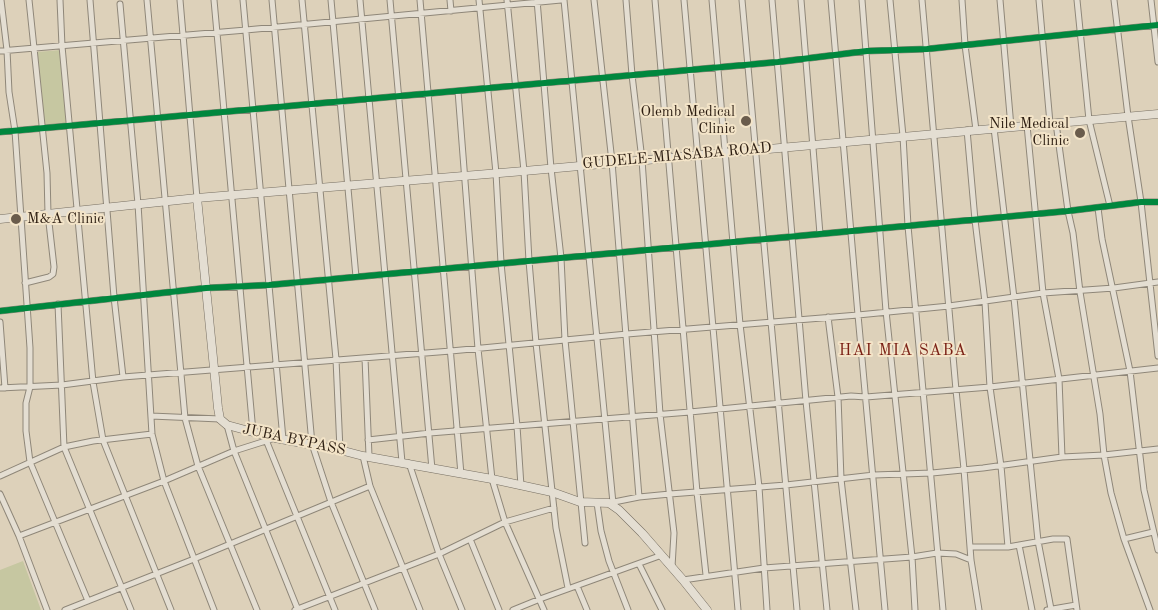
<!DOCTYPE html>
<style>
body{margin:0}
canvas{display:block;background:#ddd1ba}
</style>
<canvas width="1158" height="610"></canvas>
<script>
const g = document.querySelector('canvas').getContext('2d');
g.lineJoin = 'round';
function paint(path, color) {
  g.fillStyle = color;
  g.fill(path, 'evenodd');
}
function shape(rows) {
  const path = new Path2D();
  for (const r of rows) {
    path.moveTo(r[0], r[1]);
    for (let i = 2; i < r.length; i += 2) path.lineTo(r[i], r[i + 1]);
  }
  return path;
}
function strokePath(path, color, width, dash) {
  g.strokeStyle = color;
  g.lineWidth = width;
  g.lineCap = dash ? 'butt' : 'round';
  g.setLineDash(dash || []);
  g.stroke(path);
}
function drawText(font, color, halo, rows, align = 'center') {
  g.font = font + ' "Old Standard TT",serif';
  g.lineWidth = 4;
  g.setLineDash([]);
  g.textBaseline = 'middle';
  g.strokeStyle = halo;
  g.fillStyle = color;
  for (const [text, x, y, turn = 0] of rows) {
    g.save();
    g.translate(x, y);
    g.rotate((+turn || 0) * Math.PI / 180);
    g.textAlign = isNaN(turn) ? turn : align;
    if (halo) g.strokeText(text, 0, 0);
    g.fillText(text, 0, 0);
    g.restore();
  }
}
paint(shape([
 [61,50,67,125,43,127,37,52],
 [23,561,41,610,0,610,0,570]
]), '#c6c7a1');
const minor = shape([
 [1,0,7,50,9,92,15,131,30,348,30,387,26,403,26,431,30,462,88,601],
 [60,0,62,46,93,382,103,440,171,610],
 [90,0,114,297,123,377],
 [147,0,185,418,198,466,257,610],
 [180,0,197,198],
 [214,0,253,432],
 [243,0,283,439],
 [272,0,312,444,331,502,375,610],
 [302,0,336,359,340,450],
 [331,0,356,277],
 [360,0,402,462],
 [390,0,432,469],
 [420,0,461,474],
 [450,0,451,11],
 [479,0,496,173,501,263,517,426,521,486],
 [507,0,524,171,529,261,536,343,556,528,568,588],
 [537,0,551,168,561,258,565,340,585,543],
 [564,0,613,503],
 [594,0,612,162,639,497],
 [626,0,632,75,642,160,660,414,674,533,672,567],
 [655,0,697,492,706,575],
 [684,0,738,610],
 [712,0,740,324,759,487,767,610],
 [742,0,797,610],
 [772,0,806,401,827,610],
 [801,0,820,234],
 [831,0,858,315,885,610],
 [862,0,886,311,912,557,915,610],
 [890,0,903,136,908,226,943,610],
 [922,0,956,390,964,469,971,560,979,610],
 [962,0,965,45,976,130],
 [1000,0,1011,127],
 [1039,0,1050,123],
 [1077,0,1089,120,1110,206],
 [1114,0,1128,116,1141,202,1158,356],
 [1151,0,1158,62],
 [120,4,138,204,152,434,164,481,214,610],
 [0,51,246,30,561,0],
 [458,91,478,349,492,479,505,522,544,610],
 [1056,123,1068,211,1073,233,1080,292,1100,414,1104,455,1111,493,1124,539,1150,610],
 [1027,125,1043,293,1059,379,1062,457],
 [994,128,1014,298,1038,541,1051,609],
 [967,130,975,220,985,302,990,387,1001,466,1008,547],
 [0,132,778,62,867,51,927,49,1158,25],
 [1098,208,1102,239,1130,371,1144,490,1158,550],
 [25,283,49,277,53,274,54,267,48,214,47,173,29,0],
 [58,304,64,447,131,610],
 [0,311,206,288,269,285,1068,211,1141,202,1158,202],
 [828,317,838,397,841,479,856,610],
 [0,322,5,388],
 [365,358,369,456],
 [0,388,62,385,123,377,451,351,627,334,858,315,949,306,1043,293,1114,288,1158,282],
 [151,416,220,419],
 [227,425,234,451,298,610],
 [266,440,335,610],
 [368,440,430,433,690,412,851,396,866,397,990,387,1158,368],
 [363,456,370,486,420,610],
 [409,463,439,554,462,610],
 [0,476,64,447,93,441,152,434],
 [0,494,19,536,47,610],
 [597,503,601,531,609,561,628,610],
 [609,503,639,497,670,494,786,485,874,475,932,473,983,468,1062,457,1104,455,1158,449],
 [19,536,164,481,234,451,272,439],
 [470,539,499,610],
 [1124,539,1153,532],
 [1019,545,1032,610],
 [970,547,1008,547,1053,539,1067,539,1077,610],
 [639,564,662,610],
 [683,580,764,568,912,557,937,553,956,554,971,560],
 [577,586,587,610],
 [65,610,194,559,370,486],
 [295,610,439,554,505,522,554,508],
 [513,610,540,599,662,555],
 [1047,610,1076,605]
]);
const secondary = shape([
 [197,198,218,408,220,419,227,425,275,438,340,450,363,456,492,479,552,492,580,502,609,503,619,510,642,533,683,580,707,610],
 [0,219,197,198,524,171,1158,114]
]);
strokePath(minor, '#8f8779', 7);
strokePath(secondary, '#776f62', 9);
strokePath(minor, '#e4ded2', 5);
strokePath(secondary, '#e4ded2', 8);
strokePath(shape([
 [0,132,778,62,867,51,927,49,1158,25],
 [0,311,206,288,269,285,1068,211,1141,202,1158,202]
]), '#00873e', 6);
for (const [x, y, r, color] of [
 [746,121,6,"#6a5c4c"],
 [1080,133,6,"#6a5c4c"],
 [16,219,6,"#6a5c4c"]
]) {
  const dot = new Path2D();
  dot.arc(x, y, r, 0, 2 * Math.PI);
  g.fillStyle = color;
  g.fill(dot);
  strokePath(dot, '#f3e4c8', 2);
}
drawText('15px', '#2c1d11', '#f3e4c8', [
 ["Olemb Medical",735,112],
 ["Clinic",735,129],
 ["Nile Medical",1069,124],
 ["Clinic",1069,141],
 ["M&A Clinic",27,219,"left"]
], 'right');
drawText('15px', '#2c1d11', '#f3e4c8', [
 ["GUDELE-MIASABA ROAD",677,156,-5],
 ["JUBA BYPASS",294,440,12]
]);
g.letterSpacing = '1px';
drawText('16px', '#7a1f14', '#f3e4c8', [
 ["HAI MIA SABA",903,351]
]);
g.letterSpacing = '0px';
</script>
